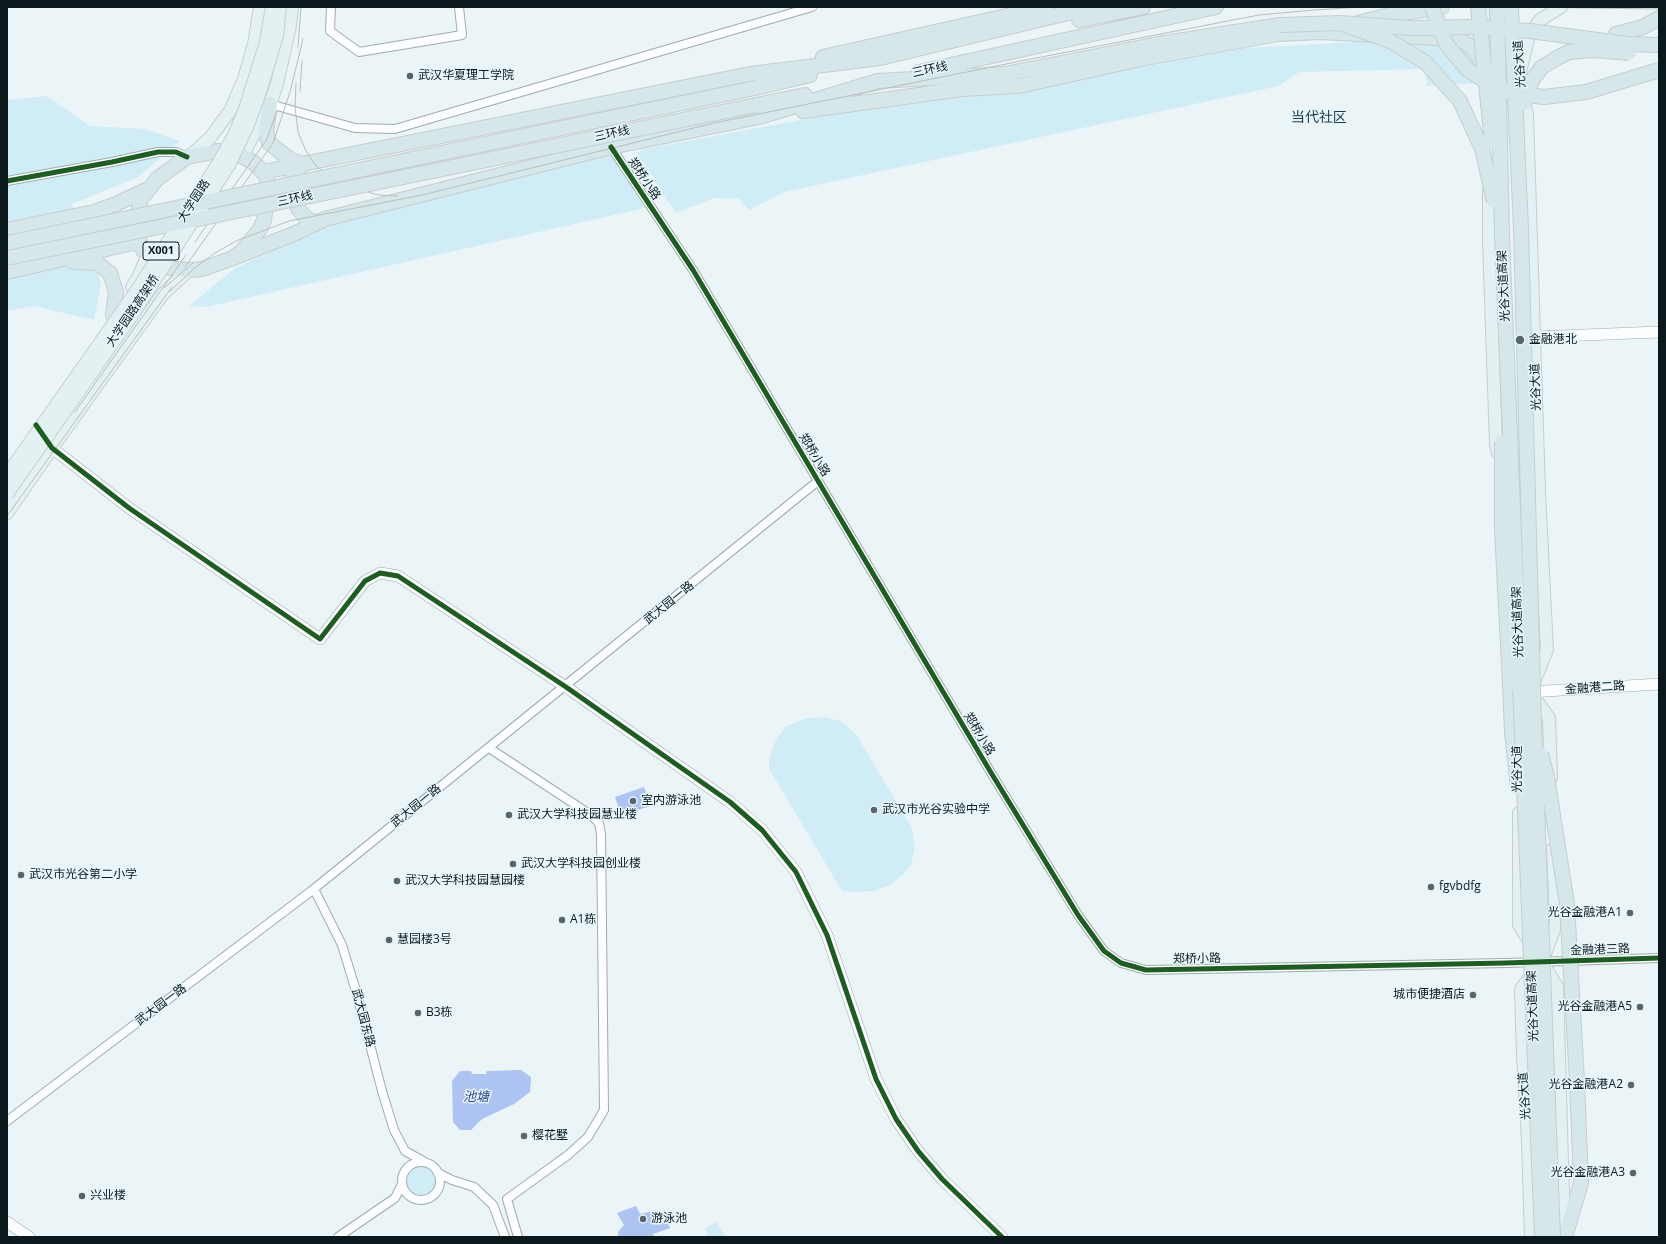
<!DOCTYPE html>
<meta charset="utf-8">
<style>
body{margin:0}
#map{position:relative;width:1666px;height:1244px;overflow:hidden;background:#ebf4f6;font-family:"Open Sans",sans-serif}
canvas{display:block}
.frame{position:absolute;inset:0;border:8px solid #0b191d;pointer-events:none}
</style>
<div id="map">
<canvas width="1666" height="1244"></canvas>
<div class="frame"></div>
</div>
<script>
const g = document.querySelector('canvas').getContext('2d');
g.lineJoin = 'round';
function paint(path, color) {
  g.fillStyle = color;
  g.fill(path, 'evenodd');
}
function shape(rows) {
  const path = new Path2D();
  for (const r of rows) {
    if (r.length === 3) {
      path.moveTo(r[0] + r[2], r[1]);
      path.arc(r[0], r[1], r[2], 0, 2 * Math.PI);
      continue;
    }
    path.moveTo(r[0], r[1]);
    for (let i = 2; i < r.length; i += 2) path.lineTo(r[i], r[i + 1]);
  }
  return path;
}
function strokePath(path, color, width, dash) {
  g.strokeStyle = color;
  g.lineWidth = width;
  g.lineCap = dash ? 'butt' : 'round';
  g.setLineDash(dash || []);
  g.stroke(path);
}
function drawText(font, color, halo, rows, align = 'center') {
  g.font = font + ' "Open Sans","Noto Sans SC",sans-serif';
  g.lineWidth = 3;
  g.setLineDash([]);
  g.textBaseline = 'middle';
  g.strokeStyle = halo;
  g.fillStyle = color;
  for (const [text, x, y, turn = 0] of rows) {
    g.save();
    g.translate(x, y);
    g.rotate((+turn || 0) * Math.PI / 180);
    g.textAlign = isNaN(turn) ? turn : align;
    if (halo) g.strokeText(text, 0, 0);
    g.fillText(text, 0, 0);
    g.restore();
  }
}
paint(shape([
 [1374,41,1454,42,1474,54,1481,83,1427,86,1426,69,1299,72,1279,86,784,192,749,210,739,199,714,198,676,213,637,153,644,149,870,107,994,94,1227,49],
 [47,96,90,126,145,129,180,141,138,177,72,204,101,283,94,320,34,306,7,311,7,100],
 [612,155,645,208,206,307,189,306,234,269,311,232,321,215],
 [823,717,841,721,856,734,912,828,915,847,911,865,901,876,890,885,874,891,852,892,842,891,769,769,769,761,774,744,785,727,804,719],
 [421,1181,16],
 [717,1222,725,1237,704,1237,708,1235,705,1228]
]), '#d0edf7');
paint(shape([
 [644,787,651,806,621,815,615,797],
 [521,1070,531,1077,530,1092,514,1104,482,1119,471,1130,460,1130,453,1122,452,1081,460,1071,471,1071,472,1074,486,1074,487,1071],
 [636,1206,640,1214,653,1211,663,1212,670,1228,653,1234,654,1237,619,1237,618,1232,624,1225,617,1213]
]), '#adc4f2');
const street = shape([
 [331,7,330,31,359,52,462,35,459,7],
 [270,104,355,128,395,129,812,7],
 [611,147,693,270,990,771,1078,915,1104,951,1121,963,1146,970,1505,963,1659,958],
 [7,181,112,162,158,152,176,152,187,157],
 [489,748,591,815,599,823,601,834,604,1110,588,1137,568,1155,507,1199,518,1237],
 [314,889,342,945,356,991,382,1091,394,1130,405,1151],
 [7,1121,310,892,818,481],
 [405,1151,425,1162],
 [421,1181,19],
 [438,1173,452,1180,474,1187,493,1205,505,1237],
 [338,1237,395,1198,402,1184]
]);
const secondary = shape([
 [1534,337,1659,332],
 [47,440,52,448,129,508,320,639,365,581,380,573,398,576,566,687,730,802,762,830,796,872,827,935,876,1079,896,1119,918,1151,942,1179,1002,1237],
 [1530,692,1659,684],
 [7,1222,29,1237]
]);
const primary = shape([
 [1487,7,1487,38],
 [1519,76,1529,35,1540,20,1561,7],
 [1523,95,1527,115,1539,492,1547,650,1530,692,1549,718,1551,778],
 [190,156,210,138,230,111,244,79,254,44,260,7],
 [242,156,269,107,277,84,290,26,292,7],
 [1489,190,1489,241,1496,444,1498,453],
 [132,287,139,276,148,254],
 [7,513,52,448,152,309,163,294,189,270],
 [1519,813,1519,925,1531,944],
 [1553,849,1556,924,1542,962,1557,987,1564,1232],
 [1531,1237,1528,1141,1523,1055,1521,989,1534,972]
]);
const highway = shape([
 [1079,20,1143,7],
 [1358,23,1389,15,1442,7],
 [1616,34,1643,27,1659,18],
 [823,57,1047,7],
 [919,72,1216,7],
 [755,88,810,75],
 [270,104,266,131,269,143,291,160,303,164,293,176,296,203,299,210,308,220,318,222],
 [756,105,805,95],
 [803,111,962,89,1019,86,1145,58,1278,34,1320,32,1456,39,1464,42,1475,50,1485,68],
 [218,151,229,152,242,156,254,163,265,174,268,183,267,196,264,220,260,229,242,251,233,258,222,262,202,269,189,270,171,268,159,263,143,250,139,240,138,225,140,200,157,179,187,157,218,151],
 [263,172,750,74,880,58,1093,7],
 [7,230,94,212,116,204,148,189],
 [233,258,296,233,325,219,611,147,759,117,878,81,1005,74,1158,44,1280,25],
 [73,262,97,263,110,273,116,292,113,315],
 [7,272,132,243,141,245],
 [1510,684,1512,733,1518,786],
 [1565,1237,1581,1183,1577,1081]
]);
strokePath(street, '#a1acaf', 10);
strokePath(secondary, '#a1acaf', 12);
strokePath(primary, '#c7cdcf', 14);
strokePath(highway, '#c7cdcf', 16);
strokePath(street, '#fcfdfe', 8);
strokePath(secondary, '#fcfdfe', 11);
strokePath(primary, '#e4f1f2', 12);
strokePath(highway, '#d5e7e9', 14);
strokePath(shape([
 [1514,7,1659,9],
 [298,47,301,7],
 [296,83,295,107,298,132,306,151,316,166,336,182,378,195,398,196],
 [300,91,302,61],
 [195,242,267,139,277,111],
 [185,267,273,143,290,92,303,39],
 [164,288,193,263],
 [170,291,196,267,215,253,236,241,289,221,422,195,714,123,1026,60,1259,15,1314,10,1362,7],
 [75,412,186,255],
 [7,516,172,287]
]), '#babdbe', 1);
const primaryBridge = shape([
 [7,475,137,290,219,162,234,135,245,109,266,42,272,7],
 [7,494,131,317,229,165,248,125,259,95,277,36,280,7]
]);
const highwayBridge = shape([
 [1432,7,1446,44,1467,69,1495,88,1512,93,1544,97,1586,92,1659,70],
 [1478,7,1492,142],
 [1497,7,1502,234,1542,1237],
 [1511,7,1521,229,1534,725,1553,1237],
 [1340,23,1411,28,1471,27,1530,31,1628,44,1659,45],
 [1280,25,1340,23,1390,41,1425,62,1460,101,1482,149,1494,201],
 [1524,103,1532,80,1542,67,1557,58,1569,52,1594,50,1629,53],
 [7,243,755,88],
 [7,258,756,105],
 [1502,442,1502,530,1510,684],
 [1541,754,1547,777,1567,904,1577,1081]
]);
strokePath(primaryBridge, '#c7cdcf', 14, []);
strokePath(highwayBridge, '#c7cdcf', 16, []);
strokePath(primaryBridge, '#e4f1f2', 12);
strokePath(highwayBridge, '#d5e7e9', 14);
strokePath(shape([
 [611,147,693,270,990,771,1078,915,1104,951,1121,963,1146,970,1505,963,1659,958],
 [7,181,112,162,158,152,176,152,187,157],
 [36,425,52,448,129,508,320,639,365,581,380,573,398,576,566,687,730,802,762,830,796,872,827,935,876,1079,896,1119,918,1151,942,1179,1002,1237]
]), '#1b5e20', 5);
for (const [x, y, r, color] of [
 [410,76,4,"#596669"],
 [1520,340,5,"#596669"],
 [633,801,4,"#596669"],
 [874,810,4,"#596669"],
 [509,815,4,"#596669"],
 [513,864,4,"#596669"],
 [21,875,4,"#596669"],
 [397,881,4,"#596669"],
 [1431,887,4,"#596669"],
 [1630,913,4,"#596669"],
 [562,920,4,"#596669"],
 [389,940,4,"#596669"],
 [1473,995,4,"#596669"],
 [1640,1007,4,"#596669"],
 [418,1013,4,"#596669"],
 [1631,1085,4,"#596669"],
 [524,1136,4,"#596669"],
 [1633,1173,4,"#596669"],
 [82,1196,4,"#596669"],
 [643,1219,4,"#596669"]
]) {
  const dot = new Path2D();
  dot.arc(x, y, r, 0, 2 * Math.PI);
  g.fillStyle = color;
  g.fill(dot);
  strokePath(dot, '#e7f6fb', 1.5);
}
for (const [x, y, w] of [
 [161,251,36]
]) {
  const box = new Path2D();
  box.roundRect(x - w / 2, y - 9, w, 18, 3);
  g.fillStyle = '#e7f6fb';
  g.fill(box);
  strokePath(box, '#0b191d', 1);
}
drawText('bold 11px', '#0b191d', null, [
 ["X001",161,251]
]);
drawText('12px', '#0b191d', '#e7f6fb', [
 ["光谷大道",1520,64,-94],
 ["三环线",930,70,-12],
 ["三环线",612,134,-12],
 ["郑桥小路",644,179,56],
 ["三环线",295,199,-12],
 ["大学园路",194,201,-57],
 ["光谷大道高架",1504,286,-93],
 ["大学园路高架桥",133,311,-56],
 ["光谷大道",1536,387,-92],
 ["郑桥小路",814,455,59],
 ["武大园一路",669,603,-39],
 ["光谷大道高架",1518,622,-92],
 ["金融港二路",1595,688,-4],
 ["郑桥小路",979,734,59],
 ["光谷大道",1518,769,-90],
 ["武大园一路",416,806,-39],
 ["金融港三路",1600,950,-2],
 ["郑桥小路",1197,959,-1],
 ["武大园一路",161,1005,-37],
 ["光谷大道高架",1533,1006,-92],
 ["武大园东路",363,1018,75],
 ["光谷大道",1525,1096,-94]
]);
drawText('12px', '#0b191d', '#e7f6fb', [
 ["武汉华夏理工学院",418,76],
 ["金融港北",1529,340],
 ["室内游泳池",641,801],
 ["武汉市光谷实验中学",882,810],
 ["武汉大学科技园慧业楼",517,815],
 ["武汉大学科技园创业楼",521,864],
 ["武汉市光谷第二小学",29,875],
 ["武汉大学科技园慧园楼",405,881],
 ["fgvbdfg",1439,887],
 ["光谷金融港A1",1622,913,"right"],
 ["A1栋",570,920],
 ["慧园楼3号",397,940],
 ["城市便捷酒店",1465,995,"right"],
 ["光谷金融港A5",1632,1007,"right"],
 ["B3栋",426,1013],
 ["光谷金融港A2",1623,1085,"right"],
 ["樱花墅",532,1136],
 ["光谷金融港A3",1625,1173,"right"],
 ["兴业楼",90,1196],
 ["游泳池",651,1219]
], 'left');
drawText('italic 13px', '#2c4895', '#e7f6fb', [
 ["池塘",476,1097]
]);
drawText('14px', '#193944', '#e7f6fb', [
 ["当代社区",1319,118]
]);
</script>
